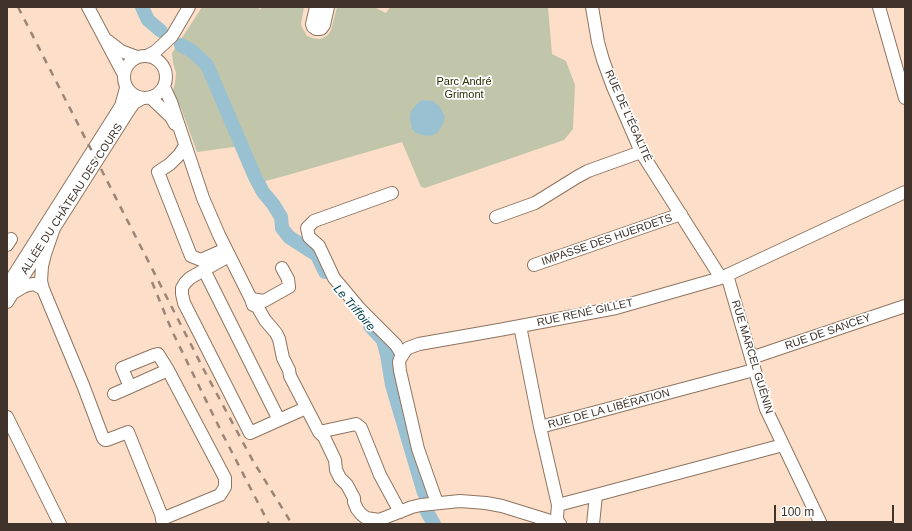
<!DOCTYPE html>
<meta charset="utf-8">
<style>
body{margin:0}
#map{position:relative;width:912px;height:531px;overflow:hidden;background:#fddfc9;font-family:Helvetica,sans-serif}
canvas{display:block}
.frame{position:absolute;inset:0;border:8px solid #3f332b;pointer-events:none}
.scale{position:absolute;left:774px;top:505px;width:120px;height:18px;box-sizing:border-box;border:2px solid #3f332b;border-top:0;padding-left:5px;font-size:12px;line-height:14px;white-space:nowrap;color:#3f332b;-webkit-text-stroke:3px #fff;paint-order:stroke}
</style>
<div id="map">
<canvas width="912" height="531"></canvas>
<div class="frame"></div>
<div class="scale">100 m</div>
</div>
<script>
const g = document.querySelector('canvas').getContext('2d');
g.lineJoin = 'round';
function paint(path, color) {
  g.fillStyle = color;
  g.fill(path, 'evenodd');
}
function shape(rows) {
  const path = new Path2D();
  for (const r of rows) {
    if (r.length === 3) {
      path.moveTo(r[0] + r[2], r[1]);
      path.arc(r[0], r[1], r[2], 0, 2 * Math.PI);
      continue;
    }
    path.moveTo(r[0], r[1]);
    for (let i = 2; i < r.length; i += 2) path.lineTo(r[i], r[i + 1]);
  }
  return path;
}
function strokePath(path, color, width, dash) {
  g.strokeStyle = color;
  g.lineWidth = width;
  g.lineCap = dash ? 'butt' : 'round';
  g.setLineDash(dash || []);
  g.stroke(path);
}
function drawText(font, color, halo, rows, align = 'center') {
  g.font = font + ' Helvetica,sans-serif';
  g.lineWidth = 3.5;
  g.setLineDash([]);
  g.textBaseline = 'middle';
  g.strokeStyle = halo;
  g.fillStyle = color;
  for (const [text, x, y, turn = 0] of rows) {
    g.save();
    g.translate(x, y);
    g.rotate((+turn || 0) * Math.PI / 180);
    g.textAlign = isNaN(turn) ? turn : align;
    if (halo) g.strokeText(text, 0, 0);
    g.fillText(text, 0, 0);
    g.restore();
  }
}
paint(shape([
 [202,7,259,7,259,10,263,7,304,7,301,24,302,27,307,36,313,38,319,39,323,38,328,35,331,30,337,7,374,7,386,13,390,7,548,7,552,54,566,61,575,85,573,129,564,140,425,188,421,187,402,142,288,175,258,183,241,146,197,152,181,108,174,97,173,91,175,83,176,73,173,63,172,53]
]), '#c1c5a9');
paint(shape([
 [422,100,433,101,440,107,445,117,443,124,438,132,433,135,426,136,416,133,412,129,410,118,411,111,417,104]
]), '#9ac1d1');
strokePath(shape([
 [142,7,148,20,161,31],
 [181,45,192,51,207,65,255,177,263,192,273,204,281,217,282,228,289,237,317,255,325,272],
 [370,326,383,340,387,355,392,385,424,493],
 [427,512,434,524]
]), '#9ac1d1', 14);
const minor = shape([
 [88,7,123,73],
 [316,7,312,24,313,27,316,29,321,29,324,25,328,7],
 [592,7,598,42,603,60,613,87,641,152,721,278],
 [879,7,905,98],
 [108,41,121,51,137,57],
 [145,77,21],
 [147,56,156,51,172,36,189,7],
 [164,87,171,102,203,198,219,235,251,299,253,305],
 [151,98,171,117,175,124],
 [185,146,179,155,170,164,158,172,191,256,201,260,226,249],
 [392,193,314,221,307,228,309,237,319,246,334,278,360,309,396,345,402,355],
 [496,217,535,203,577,177,588,171,641,152],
 [54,228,45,254,42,266,41,281,43,289,83,385,103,438,105,440,107,440,128,432,161,514,163,524],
 [7,245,11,239],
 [229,256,204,270,279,420,306,408],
 [534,265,681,214],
 [204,270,190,278,185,283,182,288,182,294,184,303,250,433,279,420],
 [727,275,766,409,821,524],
 [7,286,121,106,126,88],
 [13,293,23,287,28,285,34,284,43,289],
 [251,299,258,308,265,320,276,333,279,339,283,358,289,370,290,376,319,432,324,437,335,460,336,470,340,478,347,485,354,498,354,502,357,509,361,514,366,518,379,520,412,507,421,505,460,501,486,503,502,506,560,524],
 [251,299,264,301,289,287,288,279,282,268],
 [7,302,129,110,134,103,141,99],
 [520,326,540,427,558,505,557,517,558,523],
 [751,358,905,306],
 [114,394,130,387,168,370,158,354,154,355,122,368,130,387],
 [7,417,60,524],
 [540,427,754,370],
 [319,432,356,424,361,428,380,475,400,512],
 [437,503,418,449,400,371,399,362,400,359,405,351,408,348,419,344,499,330,616,308,721,278,905,192],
 [558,505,596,495,783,445],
 [162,519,220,495,225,487,225,478,168,370],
 [593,524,596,495]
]);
strokePath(minor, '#8e7460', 14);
strokePath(minor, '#fff', 12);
strokePath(shape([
 [18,7,204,370,253,461,292,524],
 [152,282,172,331,222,433,269,524]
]), '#9a8577', 2.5, [7, 7]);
drawText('11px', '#2a2d02', '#fff', [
 ["Parc André",464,82],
 ["Grimont",464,95]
]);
drawText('11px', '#3f332b', '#fff', [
 ["RUE DE L'ÉGALITÉ",628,116,66],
 ["ALLÉE DU CHÂTEAU DES COURS",72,199,-57],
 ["IMPASSE DES HUERDETS",607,240,-19],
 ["RUE RENÉ GILLET",585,313,-12],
 ["RUE DE SANCEY",828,332,-19],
 ["RUE MARCEL GUÉNIN",752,357,73],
 ["RUE DE LA LIBÉRATION",609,409,-15]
]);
drawText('italic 12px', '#023e4f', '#fff', [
 ["Le Triffoire",354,308,49]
]);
</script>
